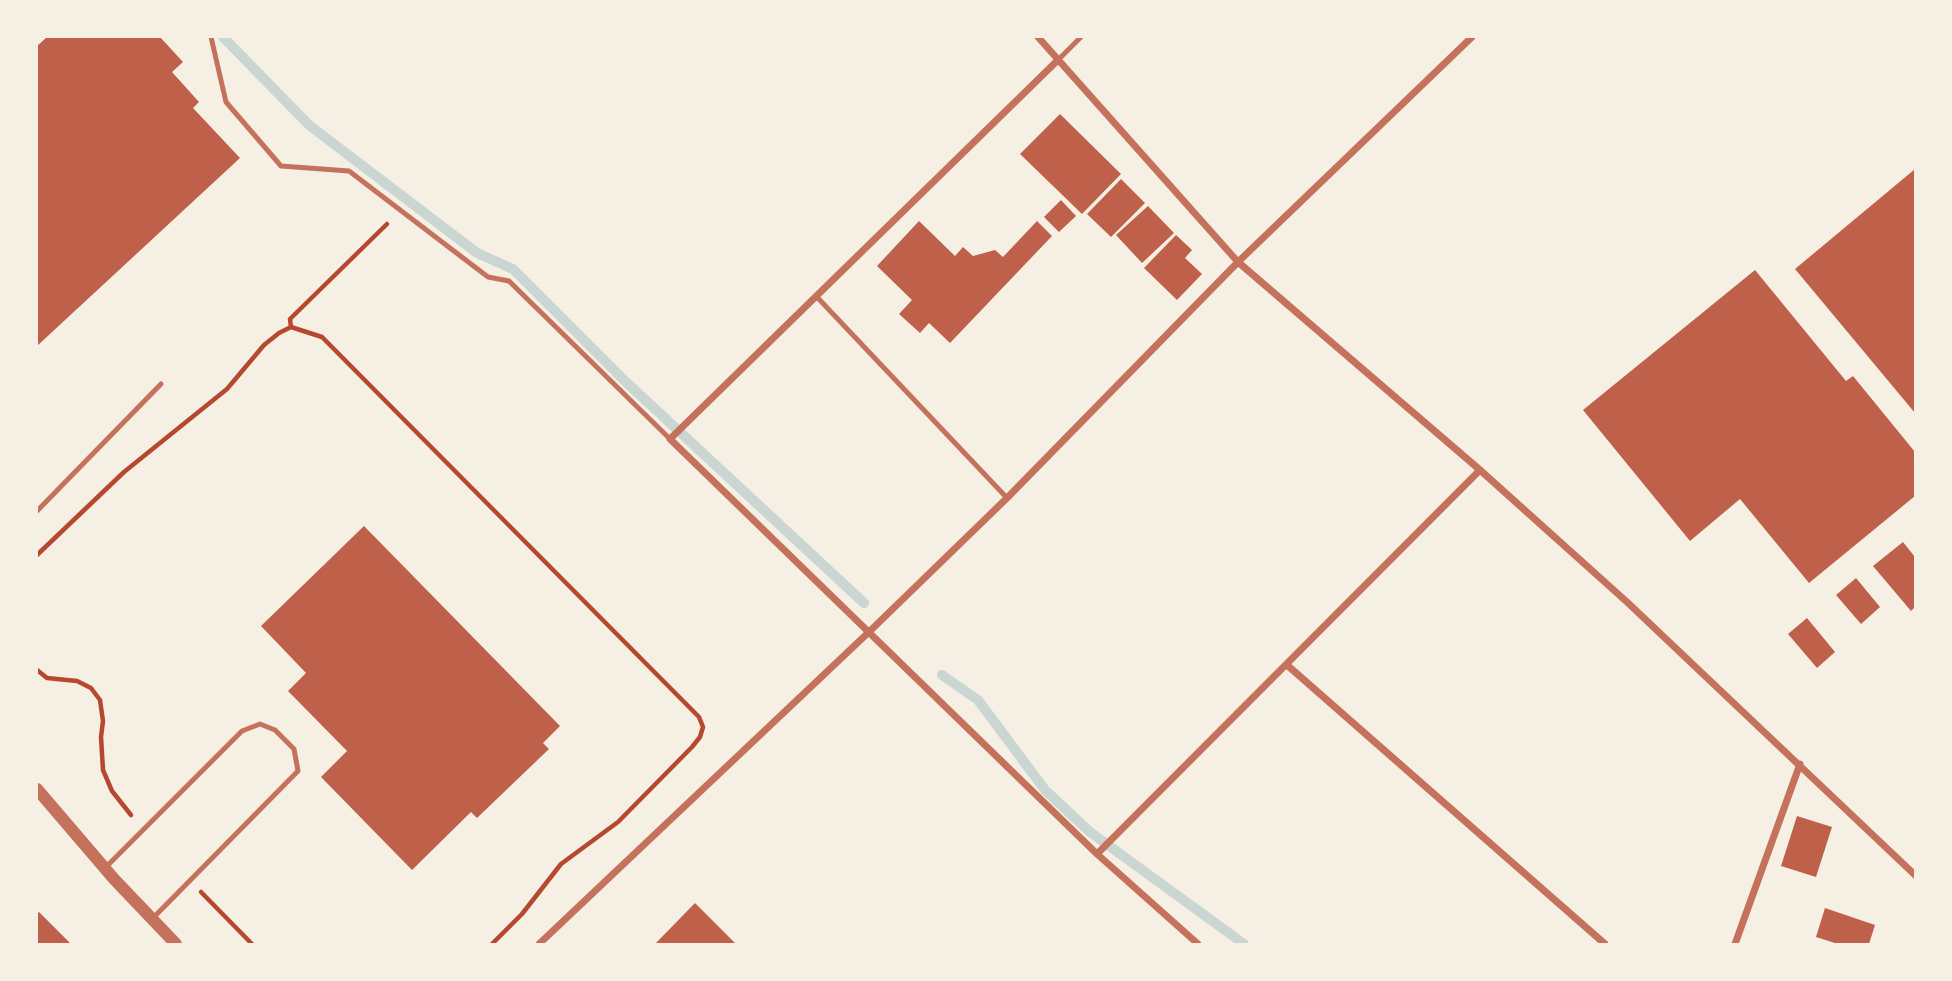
<!DOCTYPE html>
<style>
body{margin:0}
#map{position:relative;width:1952px;height:981px;overflow:hidden;background:#f6efe4;font-family:"Alegreya Sans",sans-serif}
canvas{display:block}
.frame{position:absolute;inset:0;border:38px solid #f6efe4;pointer-events:none}
</style>
<div id="map">
<canvas width="1952" height="981"></canvas>
<div class="frame"></div>
</div>
<script>
const g = document.querySelector('canvas').getContext('2d');
g.lineJoin = 'round';
function shape(rows) {
  const path = new Path2D();
  for (const r of rows) {
    path.moveTo(r[0], r[1]);
    for (let i = 2; i < r.length; i += 2) path.lineTo(r[i], r[i + 1]);
  }
  return path;
}
function strokePath(path, color, width, dash) {
  g.strokeStyle = color;
  g.lineWidth = width;
  g.lineCap = dash ? 'butt' : 'round';
  g.setLineDash(dash || []);
  g.stroke(path);
}
function paint(path, color) {
  g.fillStyle = color;
  g.fill(path, 'evenodd');
}
strokePath(shape([
 [223,37,309,125,477,253,513,269,626,382,864,603],
 [942,675,978,700,1045,790,1090,832,1244,944]
]), '#c9d6d2', 10);
paint(shape([
 [47,37,160,37,183,62,172,72,199,102,193,108,240,158,37,346,37,46],
 [1060,114,1121,174,1082,214,1020,154],
 [1915,169,1915,413,1795,269],
 [1121,179,1145,203,1111,237,1087,214],
 [1061,200,1076,216,1059,232,1044,217],
 [1148,206,1174,233,1142,263,1116,235],
 [919,221,955,256,963,247,973,256,995,250,1003,257,1037,221,1052,236,950,343,929,323,920,333,899,314,912,300,877,266],
 [1176,235,1192,250,1185,258,1202,274,1177,300,1144,268],
 [1755,270,1846,381,1853,376,1915,452,1915,496,1809,583,1740,499,1690,541,1583,410],
 [364,526,560,726,543,743,549,749,477,818,471,812,412,870,321,777,347,751,288,691,306,673,261,626],
 [1903,542,1915,557,1915,607,1911,611,1873,566],
 [1856,578,1880,607,1861,624,1836,595],
 [1807,618,1835,652,1817,668,1788,634],
 [1797,816,1832,827,1816,877,1781,866],
 [695,903,736,944,655,944],
 [1825,908,1875,925,1869,944,1838,944,1816,937],
 [39,912,71,944,37,944,37,914]
]), '#bf614a');
strokePath(shape([
 [291,327,290,319,387,224],
 [37,555,124,472,227,389,264,345,279,333,291,327,322,337,699,717,703,727,700,737,692,747,618,822,561,864,522,914,492,944],
 [37,670,47,678,77,681,91,688,100,700,103,721,101,737,103,770,112,791,131,815],
 [201,892,252,944]
]), '#b5482f', 4.5);
strokePath(shape([
 [211,37,226,102,281,166,349,171,488,277,509,281,670,439],
 [1057,61,1081,37],
 [816,296,1007,498],
 [37,511,161,384],
 [105,868,242,731,260,724,275,730,294,749,298,771,152,919]
]), '#c5725c', 5);
strokePath(shape([
 [1038,37,1238,262,1480,470,1627,602,1915,875],
 [1057,61,670,439,1097,854,1198,944],
 [1287,665,1605,944],
 [1097,854,1480,470],
 [539,944,870,631,1007,498,1238,262,1472,37],
 [1735,944,1800,764]
]), '#c5725c', 7);
strokePath(shape([
 [37,789,114,879,176,944]
]), '#c5725c', 12);
</script>
